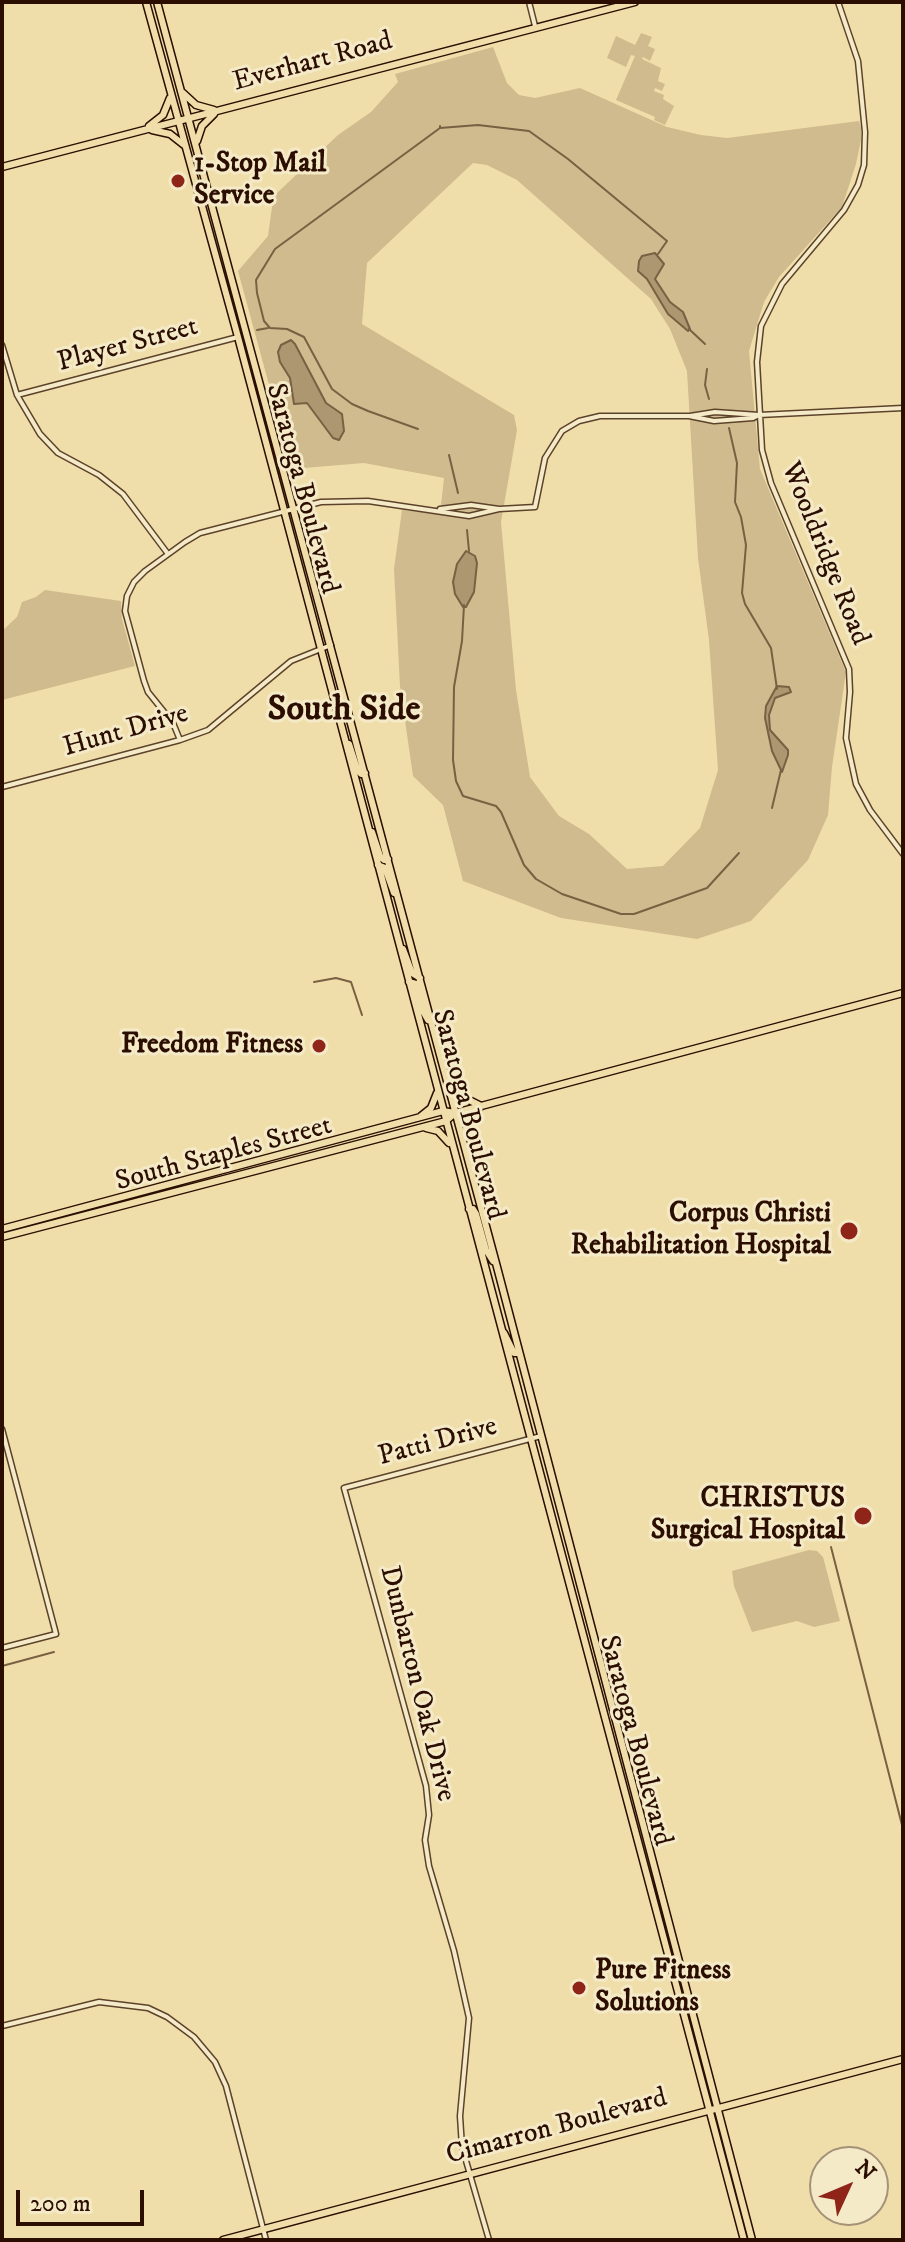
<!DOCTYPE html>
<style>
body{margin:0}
#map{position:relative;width:905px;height:2242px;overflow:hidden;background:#f0deaa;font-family:"IM FELL DW Pica",serif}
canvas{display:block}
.frame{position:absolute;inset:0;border:4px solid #2b0e00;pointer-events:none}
.north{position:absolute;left:809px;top:2146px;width:80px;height:80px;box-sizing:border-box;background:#f5eac8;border:2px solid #a49278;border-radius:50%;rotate:46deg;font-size:22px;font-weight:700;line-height:32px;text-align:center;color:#2b0e00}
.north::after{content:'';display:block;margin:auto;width:28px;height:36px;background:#8f2418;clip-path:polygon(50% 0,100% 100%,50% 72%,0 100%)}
.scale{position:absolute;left:16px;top:2190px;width:128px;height:36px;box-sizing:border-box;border:4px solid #2b0e00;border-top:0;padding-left:10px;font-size:24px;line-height:28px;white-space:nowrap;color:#2b0e00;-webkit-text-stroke:6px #f5eac8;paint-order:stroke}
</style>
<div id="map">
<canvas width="905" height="2242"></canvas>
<div class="frame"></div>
<div class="north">N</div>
<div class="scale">200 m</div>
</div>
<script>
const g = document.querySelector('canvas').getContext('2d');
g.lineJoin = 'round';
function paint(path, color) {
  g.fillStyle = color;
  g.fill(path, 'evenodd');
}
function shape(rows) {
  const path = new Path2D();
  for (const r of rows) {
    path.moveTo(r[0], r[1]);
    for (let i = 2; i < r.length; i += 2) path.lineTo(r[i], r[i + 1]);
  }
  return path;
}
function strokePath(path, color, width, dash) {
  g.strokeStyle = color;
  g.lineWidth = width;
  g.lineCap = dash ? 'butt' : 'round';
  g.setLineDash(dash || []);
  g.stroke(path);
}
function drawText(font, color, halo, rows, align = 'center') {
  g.font = font + ' "IM FELL DW Pica",serif';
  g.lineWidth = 6;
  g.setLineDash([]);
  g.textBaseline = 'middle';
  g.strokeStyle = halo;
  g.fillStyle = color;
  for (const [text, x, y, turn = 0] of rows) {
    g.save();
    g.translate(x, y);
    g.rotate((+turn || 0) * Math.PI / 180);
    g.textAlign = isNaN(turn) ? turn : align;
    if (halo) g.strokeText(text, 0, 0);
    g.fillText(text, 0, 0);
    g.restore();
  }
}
paint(shape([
 [641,33,652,37,648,46,655,49,650,61,643,57,642,59,661,68,658,81,665,84,662,91,655,88,654,91,664,95,663,99,674,106,665,125,654,120,655,117,616,100,635,56,631,55,626,67,607,58,616,36,635,45],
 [493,47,507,83,519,95,535,98,580,88,667,127,701,135,727,138,859,121,861,128,861,140,856,164,842,207,779,277,764,302,749,351,760,469,846,672,832,767,828,815,808,860,751,921,697,939,561,918,463,881,443,805,413,776,400,686,394,569,402,510,440,514,444,478,364,463,292,469,238,271,268,236,273,200,277,193,338,135,371,112,398,82,395,74],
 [473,163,487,165,517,180,651,299,670,329,687,371,698,558,709,640,718,770,700,828,663,866,627,869,589,834,559,816,530,777,516,690,501,522,517,430,514,415,362,324,367,263],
 [45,590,121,601,122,619,135,666,2,700,2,631,17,617,22,602,36,597],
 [809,1550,817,1551,823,1557,840,1621,814,1627,797,1621,752,1632,734,1586,732,1571]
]), '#cfbb8d');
const water = shape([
 [655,253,664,264,655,279,670,302,683,312,690,329,688,331,668,314,647,279,638,271,639,261,642,256,655,253],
 [291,340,295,344,326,403,342,414,344,431,339,440,333,438,307,403,294,404,290,378,280,362,278,352,281,345,291,340],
 [466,551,475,556,477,563,474,592,466,607,463,607,455,594,453,582,457,564,466,551],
 [777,686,789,687,791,692,775,698,769,715,770,730,788,750,788,755,782,772,772,751,765,718,766,706,777,686]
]);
paint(water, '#ad9770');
strokePath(water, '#796043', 2);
strokePath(shape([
 [440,126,440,128,478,125,529,131,568,159,667,241,658,254],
 [689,329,705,344],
 [257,330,268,328],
 [707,369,705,385,709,399],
 [729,428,737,463,735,502,741,517,746,545,742,593,745,604,771,648,777,689],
 [418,429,368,411,352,404,332,389,304,337,287,329,270,328,264,321,257,293,256,280,275,249,440,128],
 [449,455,458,493],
 [467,530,469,551],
 [464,605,462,641,454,687,453,760,456,781,463,796,496,806,501,812,524,865,536,879,562,894,621,914,634,914,707,888,739,853],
 [772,808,781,770],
 [314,982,336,978,351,982,362,1015],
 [831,1547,903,1829],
 [2,1666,54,1652]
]), '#796043', 2);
const minor = shape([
 [529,2,535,26],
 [838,2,858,61,865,132,864,165,858,185,844,210,782,284,761,326,757,362,762,450,771,483,849,669,850,692,846,738,856,784,870,810,903,854],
 [2,345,17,395,40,434,58,453,99,475,123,494,168,554],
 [17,395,238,337],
 [690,416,715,412,759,415,903,408],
 [440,509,471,505,499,509],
 [180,740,173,723,148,692,144,681,125,611,127,596,134,582,145,571,185,542,200,533,321,502,368,501,469,516,499,509,535,507,545,458,562,431,579,421,600,416,689,416,714,421,753,418,759,415],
 [2,787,180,740,208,730,291,661,331,645],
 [2,1429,56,1634,2,1648],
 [2,2026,99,2002,148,2008,167,2017,194,2037,215,2062,226,2086,266,2240],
 [489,2240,462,2147,460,2116,469,2018,454,1951,429,1866,425,1840,429,1815,426,1786,344,1488,541,1436]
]);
const major = shape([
 [146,2,238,337,744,2240],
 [157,2,497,1267,752,2240],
 [183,93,196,105,214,110],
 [149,126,163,115,170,98],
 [152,130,170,134,184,145],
 [197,141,202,126,214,114],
 [2,167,635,2],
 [349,744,357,769,361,774,365,773],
 [372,832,380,856,384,860,388,859],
 [378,865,385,868,394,893],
 [403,949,412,973,420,978],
 [409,982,416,984,423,1011,428,1020],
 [449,1083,461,1096,481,1106],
 [421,1116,431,1108,437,1093],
 [426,1128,438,1131,449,1143],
 [463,1137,469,1120,481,1106],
 [469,1209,473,1209,476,1214,486,1250,493,1261],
 [2,1229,443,1111,455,1113,903,993],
 [2,1237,446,1121,455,1113],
 [504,1333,514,1353,519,1353],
 [223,2240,903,2059]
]);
strokePath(minor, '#5c422a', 7);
strokePath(major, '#2b0e00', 9);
strokePath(minor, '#f5eac8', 4);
strokePath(major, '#f0deaa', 6);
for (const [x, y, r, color] of [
 [178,181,8,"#8f2418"],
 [319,1046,8,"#8f2418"],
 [849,1231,10,"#8f2418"],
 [863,1516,10,"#8f2418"],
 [579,1988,8,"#8f2418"]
]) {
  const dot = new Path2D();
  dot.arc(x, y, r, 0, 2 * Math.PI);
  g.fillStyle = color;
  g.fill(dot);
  strokePath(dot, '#f5eac8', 3);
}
drawText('28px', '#2b0e00', '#f5eac8', [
 ["Everhart Road",313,63,-15],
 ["Player Street",128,346,-15],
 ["Saratoga Boulevard",301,489,75],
 ["Wooldridge Road",824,554,68],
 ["Hunt Drive",126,732,-16],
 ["Saratoga Boulevard",467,1115,75],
 ["South Staples Street",224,1155,-15],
 ["Patti Drive",438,1443,-15],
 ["Dunbarton Oak Drive",416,1684,76],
 ["Saratoga Boulevard",634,1741,75],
 ["Cimarron Boulevard",557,2128,-15]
]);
drawText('bold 28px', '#2b0e00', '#f5eac8', [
 ["1-Stop Mail",194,165,"left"],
 ["Service",194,197,"left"],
 ["Freedom Fitness",303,1046],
 ["Corpus Christi",831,1215],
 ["Rehabilitation Hospital",831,1247],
 ["CHRISTUS",845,1500],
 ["Surgical Hospital",845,1532],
 ["Pure Fitness",595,1972,"left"],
 ["Solutions",595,2004,"left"]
], 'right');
drawText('bold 36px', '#2b0e00', '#f5eac8', [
 ["South Side",344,712]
]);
</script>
